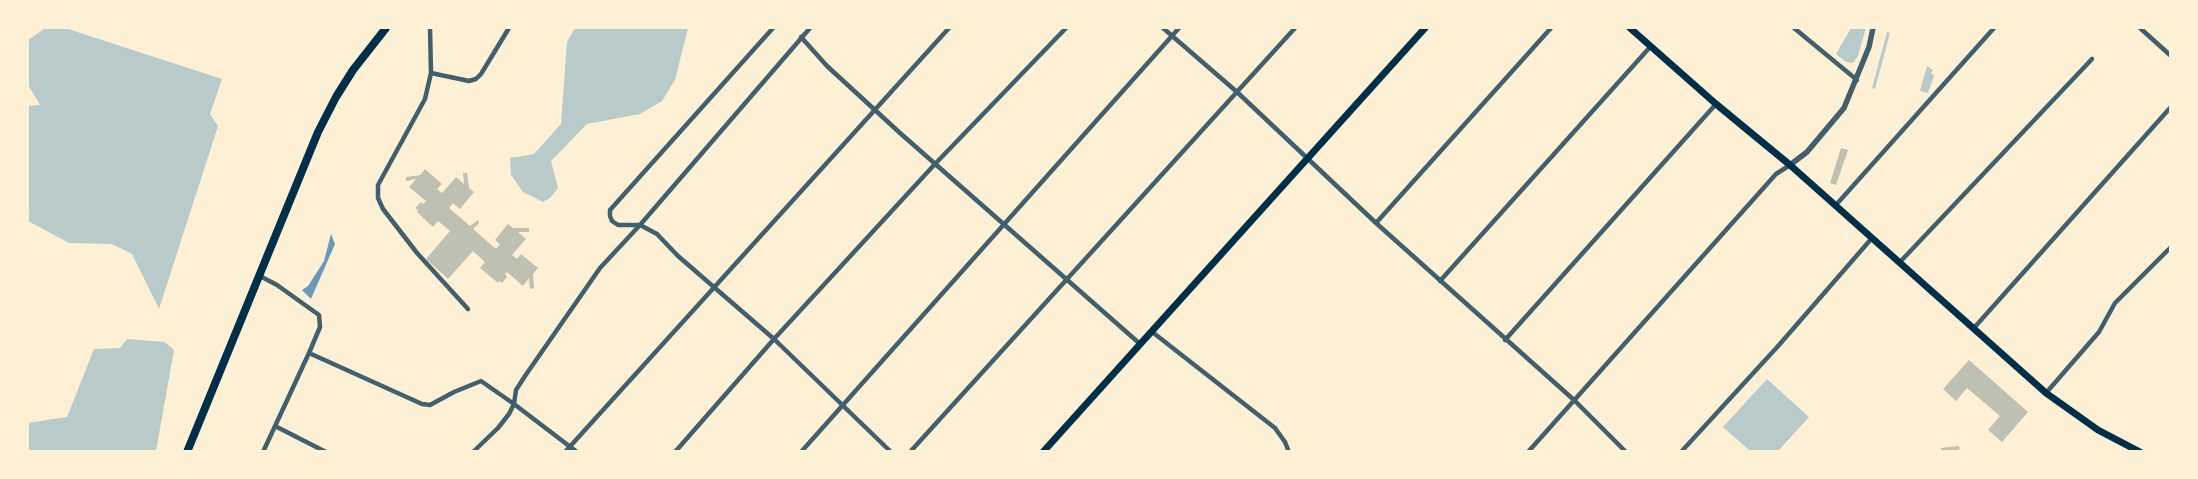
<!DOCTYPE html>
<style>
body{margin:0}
#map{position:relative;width:2198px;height:479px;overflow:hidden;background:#fdf0d5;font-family:"Golos Text",sans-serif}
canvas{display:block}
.frame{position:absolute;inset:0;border:29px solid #fdf0d5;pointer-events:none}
</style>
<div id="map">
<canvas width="2198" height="479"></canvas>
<div class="frame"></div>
</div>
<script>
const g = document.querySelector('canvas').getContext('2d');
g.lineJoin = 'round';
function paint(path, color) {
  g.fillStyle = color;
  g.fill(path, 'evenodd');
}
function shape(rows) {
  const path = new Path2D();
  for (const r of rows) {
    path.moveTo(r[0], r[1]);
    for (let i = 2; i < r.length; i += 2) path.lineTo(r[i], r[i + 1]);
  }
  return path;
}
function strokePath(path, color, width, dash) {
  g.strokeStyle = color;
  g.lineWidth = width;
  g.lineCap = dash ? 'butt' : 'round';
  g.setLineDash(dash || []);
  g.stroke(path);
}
paint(shape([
 [45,28,65,28,222,79,210,114,218,126,159,309,132,254,112,244,69,243,28,221,28,106,40,105,28,85,28,40],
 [575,28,688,28,675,80,662,101,640,114,587,124,551,161,558,188,550,198,543,202,523,192,511,175,510,158,534,154,561,124,567,42],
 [1851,28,1866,28,1858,56,1853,63,1846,62,1836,54],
 [1887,32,1890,33,1875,89,1872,88],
 [1927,66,1933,70,1931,73,1934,76,1928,93,1920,91],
 [127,339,165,342,174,350,156,451,28,451,28,423,67,417,94,349,120,348],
 [1767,379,1809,417,1778,451,1750,451,1723,427]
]), '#b9caca');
paint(shape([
 [331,234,335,244,311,299,302,290,308,286,324,261]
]), '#669bbc');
paint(shape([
 [1841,148,1848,150,1836,185,1830,183],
 [425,169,442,184,437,189,442,193,456,177,464,184,463,173,467,173,469,188,474,192,460,209,453,203,449,208,470,226,478,220,479,223,473,229,496,249,500,244,495,240,508,224,513,228,529,228,529,232,518,232,526,239,512,255,517,259,521,254,538,268,533,274,534,288,530,289,529,278,523,286,507,272,505,274,507,277,502,283,499,281,498,283,480,268,485,262,473,251,448,279,426,259,450,231,438,221,433,227,417,212,418,210,415,208,421,202,423,204,426,201,409,187,416,179,406,181,406,177,420,175],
 [1969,360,2028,412,2002,442,1988,430,2000,416,1967,388,1956,401,1943,389],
 [1959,446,1960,452,1941,452,1941,448]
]), '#bec0b2');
strokePath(shape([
 [430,28,431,73,425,99,378,185,378,198,383,209,417,253,468,309],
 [773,28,610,210,610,216,612,221,618,225,640,225,657,234,678,256,774,339,891,452],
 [1163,28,1237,92,1376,223,1574,400,1626,452],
 [1794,28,1857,80],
 [2140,28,2170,55],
 [801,37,827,66,900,133,1139,343],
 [431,73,469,81,476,79,481,74,509,28],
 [1835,206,1994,28],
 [1376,223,1551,28],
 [1900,262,2092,59],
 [258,275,277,285,319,315,320,327,309,353],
 [1440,281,1651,46],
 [1973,329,2170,108],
 [1151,331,1275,428,1285,442,1289,452],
 [1505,340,1716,104],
 [2046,393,2099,332,2115,303,2170,248],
 [275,426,326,452],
 [263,452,309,353,422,404,430,405,454,392,481,381,514,404,577,452],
 [473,452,498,428,509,414,514,404,516,390,525,376,600,268,640,225,810,28],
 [565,452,949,28],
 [675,452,774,339,935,164,1066,28],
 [801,452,1179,28],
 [910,452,1295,28],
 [1528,452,1776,174,1790,165],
 [1681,452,1779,345,1872,238]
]), '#3f606c', 4.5);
strokePath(shape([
 [1790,165,1807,152,1844,108,1869,47,1873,28]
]), '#3f606c', 5.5);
strokePath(shape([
 [1630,28,1716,104,1790,165,2046,393,2098,430,2140,452],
 [1043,452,1425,28]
]), '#003049', 7);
strokePath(shape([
 [187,452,318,132,336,97,353,70,386,28]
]), '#003049', 8);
</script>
